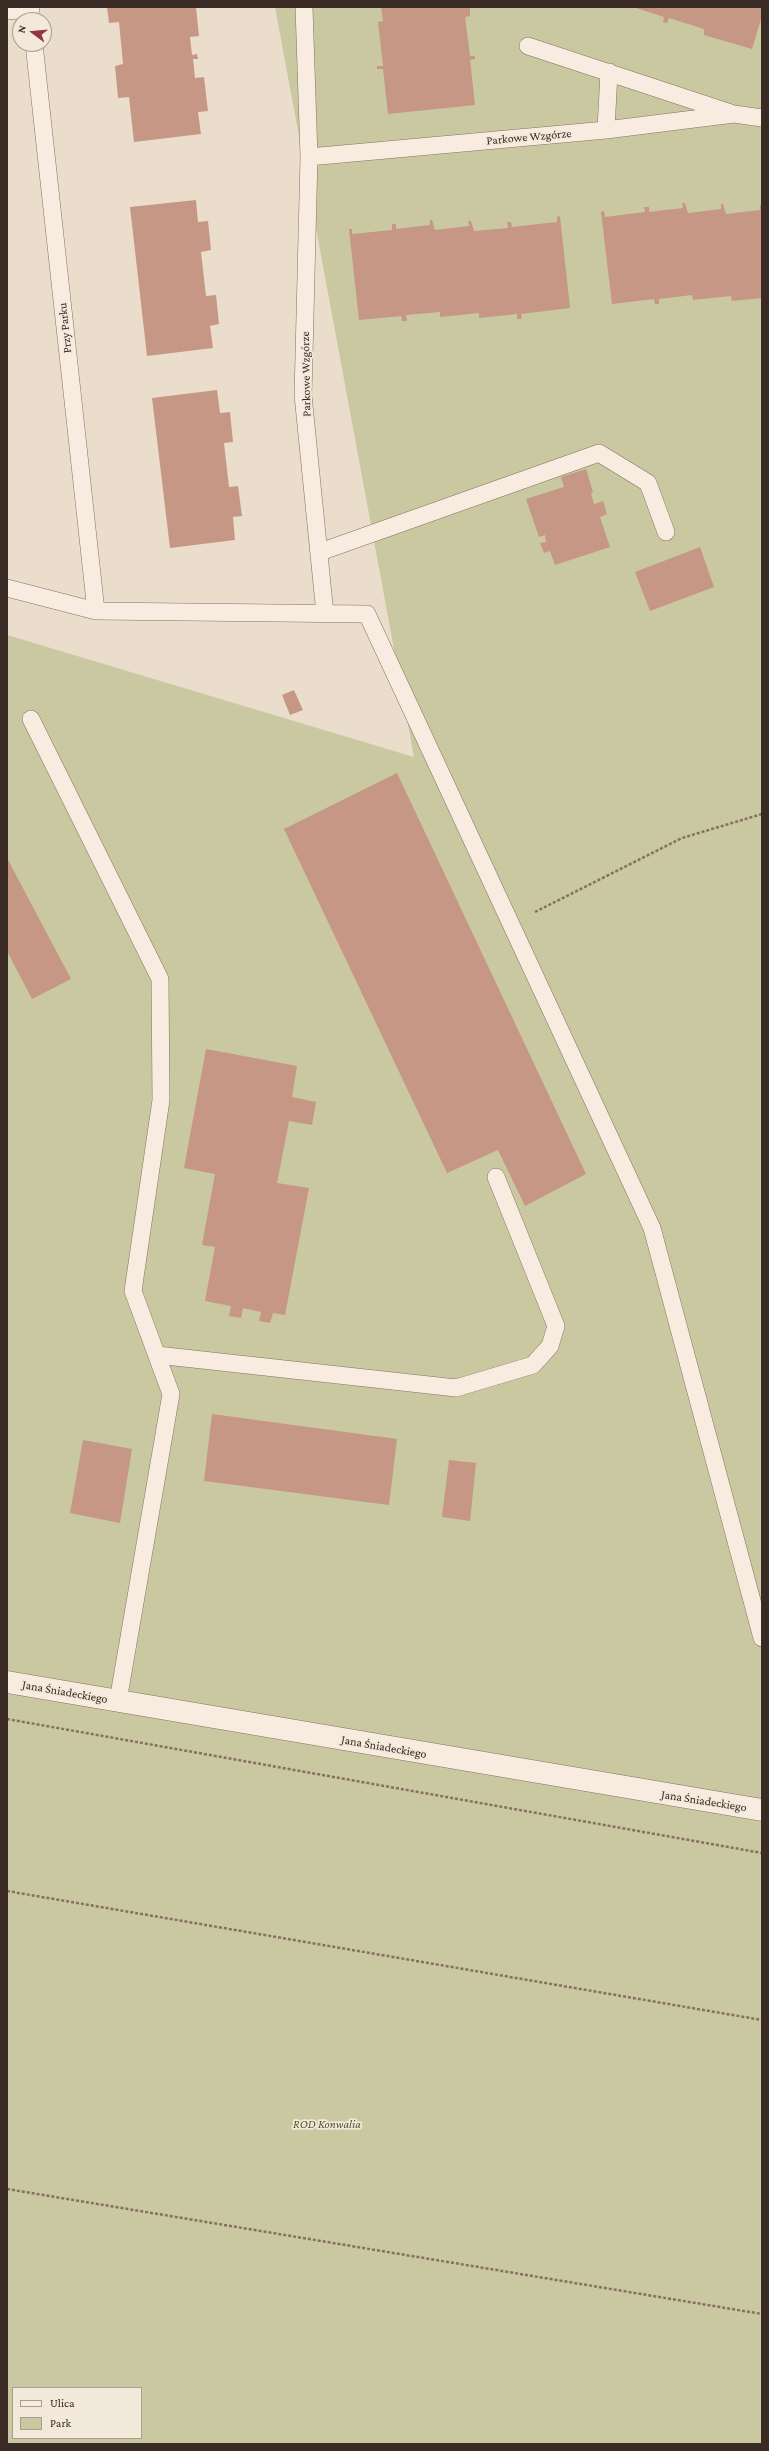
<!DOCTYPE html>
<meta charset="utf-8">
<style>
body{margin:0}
#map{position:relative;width:769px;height:2451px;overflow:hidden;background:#ebddcc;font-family:"Crimson Pro",serif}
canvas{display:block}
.frame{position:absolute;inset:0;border:8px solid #392b23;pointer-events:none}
.legend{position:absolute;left:12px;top:2387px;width:130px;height:52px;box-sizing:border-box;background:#f3e9db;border:1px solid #a99d91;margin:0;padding:5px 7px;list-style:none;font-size:12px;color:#392b23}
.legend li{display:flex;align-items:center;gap:8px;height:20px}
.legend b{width:20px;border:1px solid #a99d91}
.north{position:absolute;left:12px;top:12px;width:40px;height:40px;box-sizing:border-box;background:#f3e9db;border:1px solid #a99d91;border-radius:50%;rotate:286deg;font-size:11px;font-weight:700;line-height:16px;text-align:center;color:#392b23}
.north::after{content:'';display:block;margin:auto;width:14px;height:18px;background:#913644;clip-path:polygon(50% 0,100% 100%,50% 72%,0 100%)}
</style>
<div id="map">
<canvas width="769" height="2451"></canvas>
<div class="frame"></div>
<ul class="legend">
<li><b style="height:5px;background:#f7ecdf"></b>Ulica</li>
<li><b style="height:11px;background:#c9c8a0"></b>Park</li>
</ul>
<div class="north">N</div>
</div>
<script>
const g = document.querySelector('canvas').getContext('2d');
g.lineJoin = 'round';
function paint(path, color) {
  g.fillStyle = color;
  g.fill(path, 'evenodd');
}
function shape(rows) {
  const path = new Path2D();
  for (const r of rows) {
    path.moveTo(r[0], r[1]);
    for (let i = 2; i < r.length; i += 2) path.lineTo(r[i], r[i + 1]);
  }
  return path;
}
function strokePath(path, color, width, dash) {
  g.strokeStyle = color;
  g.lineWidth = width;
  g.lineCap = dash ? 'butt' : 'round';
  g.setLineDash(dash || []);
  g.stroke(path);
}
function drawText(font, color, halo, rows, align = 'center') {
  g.font = font + ' "Crimson Pro",serif';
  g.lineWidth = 3.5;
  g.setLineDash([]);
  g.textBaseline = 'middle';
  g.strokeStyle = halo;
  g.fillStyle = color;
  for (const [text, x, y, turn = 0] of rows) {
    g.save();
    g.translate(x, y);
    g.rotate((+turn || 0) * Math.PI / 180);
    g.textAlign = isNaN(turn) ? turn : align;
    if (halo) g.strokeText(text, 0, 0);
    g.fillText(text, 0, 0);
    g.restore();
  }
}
paint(shape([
 [275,7,762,7,762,2444,7,2444,7,635,414,757],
 [13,2388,141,2388,141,2438,13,2438]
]), '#c9c8a0');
paint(shape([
 [107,7,196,7,199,36,190,37,192,55,197,54,198,59,193,59,195,78,204,77,208,111,198,112,201,134,134,142,129,97,118,98,115,66,123,64,119,22,109,23],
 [381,7,470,7,470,16,465,17,470,56,475,56,475,59,470,60,475,105,388,114,383,69,377,69,377,66,383,66,378,22,383,21],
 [633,7,762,7,762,16,752,49,704,35,704,29,669,18,667,23,663,22,664,17],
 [196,200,198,222,208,221,211,250,201,252,206,296,216,295,219,324,210,326,213,348,147,356,130,207],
 [682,203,685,203,688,213,721,209,721,204,723,204,726,214,760,210,760,205,762,205,762,298,732,301,731,296,693,300,692,295,659,299,659,304,655,304,654,299,612,304,601,212,604,211,605,217,645,212,644,207,649,207,649,212,683,208],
 [560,216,570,308,521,314,522,318,520,319,517,319,517,314,479,318,479,313,440,317,440,312,406,315,407,321,402,321,401,316,359,320,349,229,352,229,352,234,392,230,392,224,396,224,396,229,430,225,430,220,432,220,435,230,469,226,468,221,471,221,474,231,508,228,507,222,511,222,512,227,557,222,557,217],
 [217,390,220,413,230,412,233,442,224,443,229,487,238,486,242,516,233,517,235,540,170,548,152,398],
 [586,469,593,492,591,493,594,504,603,501,607,514,600,517,610,547,555,565,550,551,544,553,540,543,546,542,545,535,539,537,526,499,564,487,561,477],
 [700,547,714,587,650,611,635,572],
 [294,690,303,710,290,715,282,695],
 [397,773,586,1174,525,1206,498,1150,447,1173,284,829],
 [7,858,71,979,32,999,7,951],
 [206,1049,297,1066,292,1097,316,1102,312,1125,289,1121,277,1183,309,1188,285,1315,273,1313,270,1323,259,1321,261,1312,243,1308,241,1318,229,1316,231,1306,205,1301,215,1247,202,1245,215,1174,184,1168],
 [212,1414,397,1439,389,1505,204,1481],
 [83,1440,132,1449,120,1523,70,1513],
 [449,1460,476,1463,470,1521,442,1517]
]), '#c69785');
const service = shape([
 [304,7,309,157],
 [7,11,31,9],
 [34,44,96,611],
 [528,46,731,113],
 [606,130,609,72],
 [320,552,599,453,648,483,666,532],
 [7,588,96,611,367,614,652,1228,762,1638],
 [325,614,303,395,309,157,606,130,734,114,762,118],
 [31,719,160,979,161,1100,133,1291,171,1394,118,1701],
 [157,1355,456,1388,533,1365,550,1346,556,1326,496,1177]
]);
const minor = shape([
 [7,1682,762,1810]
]);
strokePath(service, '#877061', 18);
strokePath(minor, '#877061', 23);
strokePath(shape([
 [535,912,682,838,762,814],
 [7,1719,762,1853],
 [7,1891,762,2020],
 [7,2189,762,2314]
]), '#877061', 2.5, [3, 2]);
strokePath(service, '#f7ecdf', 17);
strokePath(minor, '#f7ecdf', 22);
drawText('12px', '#392b23', '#f3e9db', [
 ["Parkowe Wzgórze",529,137,-5],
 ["Przy Parku",65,328,-96],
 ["Parkowe Wzgórze",306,374,-91],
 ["Jana Śniadeckiego",65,1692,10],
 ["Jana Śniadeckiego",384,1747,10],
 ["Jana Śniadeckiego",704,1801,9]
]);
drawText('italic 12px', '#50542b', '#f3e9db', [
 ["ROD Konwalia",327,2124]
]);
</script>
